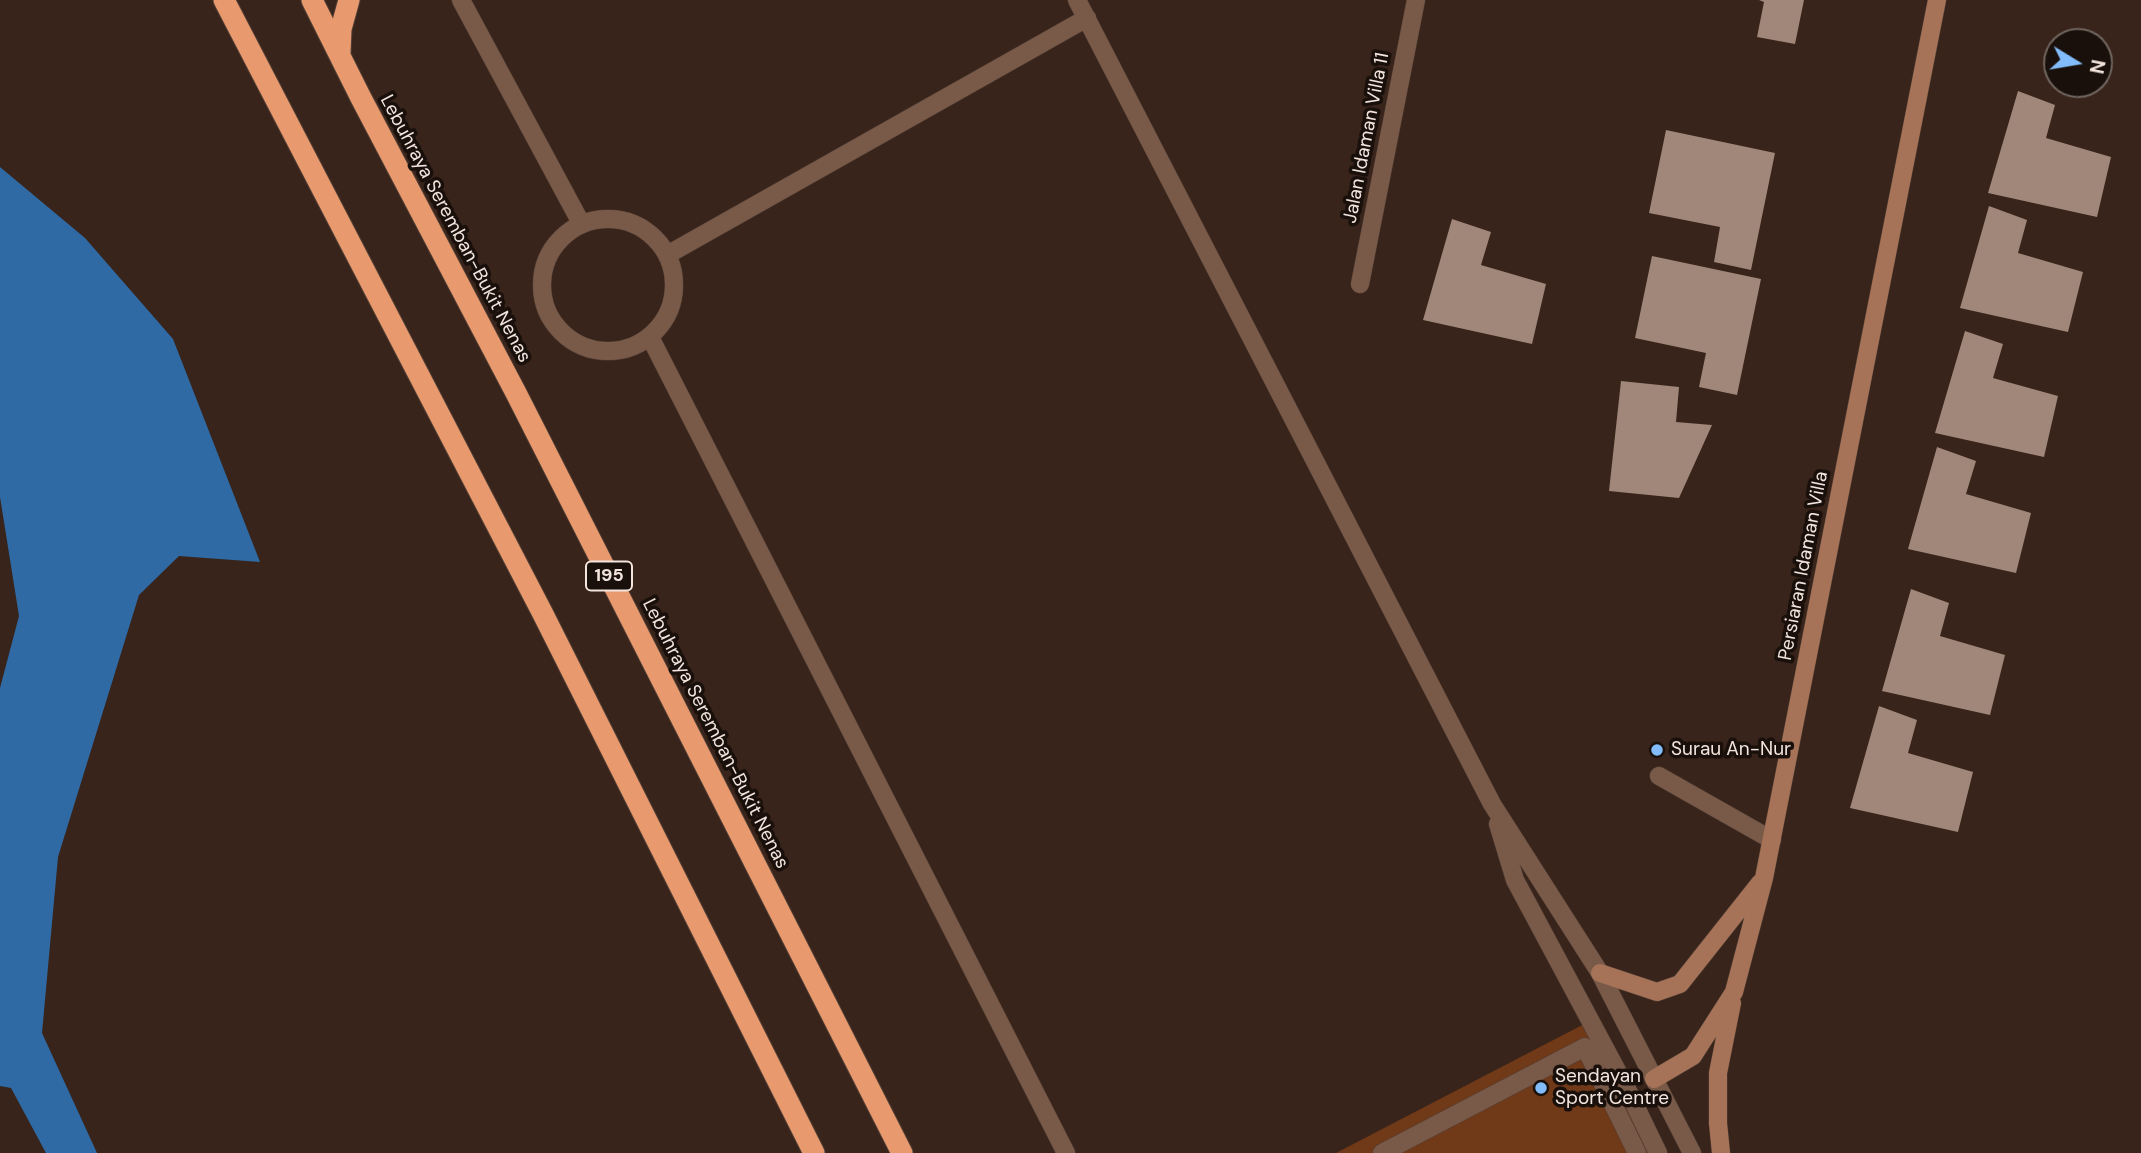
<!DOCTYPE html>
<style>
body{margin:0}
#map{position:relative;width:2141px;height:1153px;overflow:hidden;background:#38241a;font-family:"DM Sans",sans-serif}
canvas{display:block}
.north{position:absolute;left:2043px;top:28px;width:70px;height:70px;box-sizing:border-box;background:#19100b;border:2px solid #70655f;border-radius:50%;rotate:101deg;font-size:19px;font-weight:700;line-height:28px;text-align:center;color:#f3e5de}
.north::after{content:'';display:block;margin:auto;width:24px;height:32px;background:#82bcfa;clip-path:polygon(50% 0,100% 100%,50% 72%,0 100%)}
</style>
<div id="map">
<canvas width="2141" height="1153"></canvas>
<div class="north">N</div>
</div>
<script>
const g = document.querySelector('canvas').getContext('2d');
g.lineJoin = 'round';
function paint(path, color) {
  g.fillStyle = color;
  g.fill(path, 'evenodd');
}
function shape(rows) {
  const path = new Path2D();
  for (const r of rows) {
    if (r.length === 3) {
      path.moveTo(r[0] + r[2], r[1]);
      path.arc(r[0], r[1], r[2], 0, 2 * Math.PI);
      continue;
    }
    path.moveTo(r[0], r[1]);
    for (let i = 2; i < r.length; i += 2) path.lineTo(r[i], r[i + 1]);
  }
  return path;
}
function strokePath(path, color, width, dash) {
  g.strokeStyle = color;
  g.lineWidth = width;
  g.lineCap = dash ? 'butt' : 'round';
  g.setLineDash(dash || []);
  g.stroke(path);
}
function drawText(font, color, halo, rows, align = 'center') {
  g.font = font + ' "DM Sans",sans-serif';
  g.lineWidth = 7;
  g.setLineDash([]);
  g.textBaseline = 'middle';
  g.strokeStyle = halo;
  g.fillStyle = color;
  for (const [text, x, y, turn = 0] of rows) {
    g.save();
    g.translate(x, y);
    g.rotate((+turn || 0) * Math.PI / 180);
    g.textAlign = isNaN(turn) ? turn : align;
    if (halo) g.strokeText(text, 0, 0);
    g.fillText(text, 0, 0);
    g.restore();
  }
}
paint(shape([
 [1588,1022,1653,1153,1336,1153]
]), '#703918');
paint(shape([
 [0,167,85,238,173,339,260,562,179,556,139,595,58,857,42,1033,97,1153,46,1153,11,1088,0,1086,0,688,19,616,0,497]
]), '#2f6aa5');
paint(shape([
 [1759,0,1804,0,1795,44,1757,37,1764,2],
 [2018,91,2055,105,2046,138,2111,157,2097,217,1988,193],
 [1666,130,1775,153,1751,270,1714,262,1720,227,1649,213],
 [1989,206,2027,220,2018,253,2083,272,2068,332,1960,308],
 [1452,219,1491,232,1481,265,1546,284,1532,344,1423,320],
 [1652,256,1761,279,1737,395,1699,387,1706,353,1635,338],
 [1965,331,2003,344,1993,378,2058,396,2044,457,1935,433],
 [1621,381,1679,387,1676,422,1712,425,1679,498,1609,491],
 [1937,447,1976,461,1966,494,2031,513,2016,573,1908,549],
 [1911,589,1949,603,1940,636,2005,655,1990,715,1882,691],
 [1879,706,1917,720,1908,753,1973,772,1958,832,1850,808]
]), '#a0877a');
const lane = shape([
 [1659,776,1772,840],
 [1382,1153,1585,1047,1637,1153]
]);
const street = shape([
 [461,0,581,223],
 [1077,0,1492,804,1600,973,1692,1153],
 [608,285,66],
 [667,255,1087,18],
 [1360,284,1416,0],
 [650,337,1066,1153],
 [1498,824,1515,880,1630,1095,1658,1153]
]);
const secondary = shape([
 [1600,973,1657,992,1680,984,1760,883],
 [1654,1079,1693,1056,1734,992,1764,878,1937,0],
 [1721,1153,1718,1123,1718,1073,1732,1003]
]);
const highway = shape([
 [224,0,543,614,814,1153],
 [312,0,361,98,516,393,902,1153],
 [340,53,341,29,349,0]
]);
strokePath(lane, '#523f35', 19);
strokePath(street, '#523f35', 19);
strokePath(secondary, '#523f35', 19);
strokePath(highway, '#523f35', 23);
strokePath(lane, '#795948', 18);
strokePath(street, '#795948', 18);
strokePath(secondary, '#a67358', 18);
strokePath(highway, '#e8996d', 21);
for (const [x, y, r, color] of [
 [1657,750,7,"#82bcfa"],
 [1541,1088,7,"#82bcfa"]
]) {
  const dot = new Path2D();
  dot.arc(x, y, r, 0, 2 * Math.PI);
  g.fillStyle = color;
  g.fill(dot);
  strokePath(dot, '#19100b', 2.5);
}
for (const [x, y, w] of [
 [609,576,46]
]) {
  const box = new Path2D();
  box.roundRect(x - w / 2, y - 14.5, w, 29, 5);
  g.fillStyle = '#19100b';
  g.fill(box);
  strokePath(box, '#f3e5de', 2);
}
drawText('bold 18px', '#f3e5de', null, [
 ["195",609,576]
]);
drawText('19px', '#f3e5de', '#19100b', [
 ["Jalan Idaman Villa 11",1367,138,-79],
 ["Lebuhraya Seremban-Bukit Nenas",455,229,62],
 ["Persiaran Idaman Villa",1804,566,-79],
 ["Lebuhraya Seremban-Bukit Nenas",715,734,63]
]);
drawText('19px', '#f3e5de', '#19100b', [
 ["Surau An-Nur",1671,750],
 ["Sendayan",1555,1077],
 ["Sport Centre",1555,1099]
], 'left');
</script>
